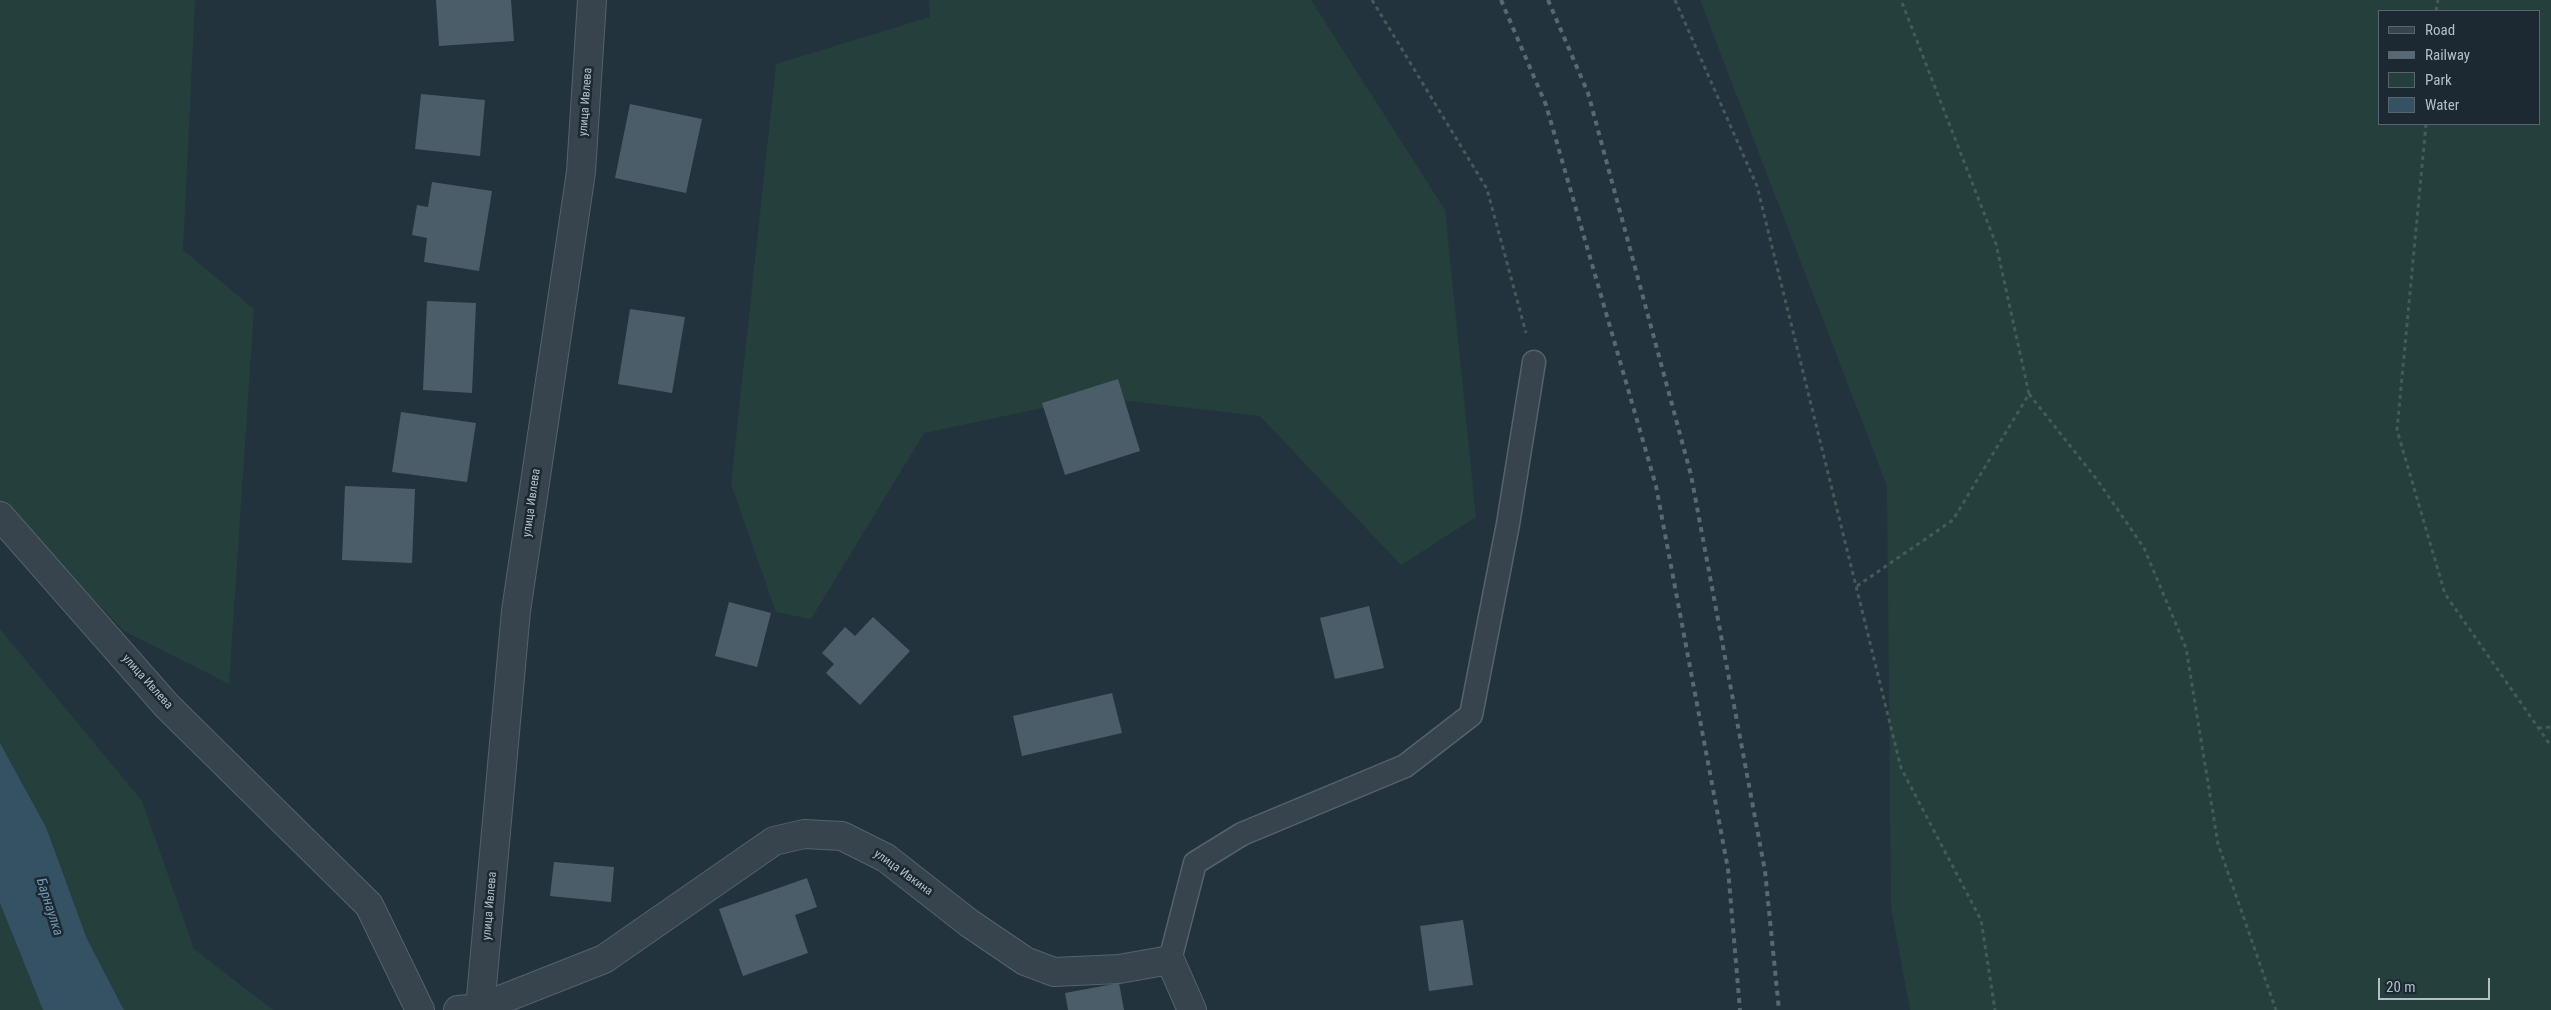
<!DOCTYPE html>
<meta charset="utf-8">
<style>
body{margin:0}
#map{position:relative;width:2551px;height:1010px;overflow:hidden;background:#23333e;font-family:"Roboto Condensed",sans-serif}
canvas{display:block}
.legend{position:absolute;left:2378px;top:10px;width:162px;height:115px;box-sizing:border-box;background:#1c2933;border:1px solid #58656f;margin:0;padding:6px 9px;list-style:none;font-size:15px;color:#b2bfc9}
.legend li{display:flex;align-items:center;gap:10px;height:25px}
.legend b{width:25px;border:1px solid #58656f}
.scale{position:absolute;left:2378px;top:978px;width:112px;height:22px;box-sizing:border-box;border:2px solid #b2bfc9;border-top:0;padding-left:6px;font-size:15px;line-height:18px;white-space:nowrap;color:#b2bfc9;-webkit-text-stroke:4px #1c2933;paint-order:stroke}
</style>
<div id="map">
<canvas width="2551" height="1010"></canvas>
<ul class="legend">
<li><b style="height:6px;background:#37444e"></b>Road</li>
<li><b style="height:6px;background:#586975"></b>Railway</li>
<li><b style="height:14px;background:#253f3d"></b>Park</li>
<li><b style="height:14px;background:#355265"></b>Water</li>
</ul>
<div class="scale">20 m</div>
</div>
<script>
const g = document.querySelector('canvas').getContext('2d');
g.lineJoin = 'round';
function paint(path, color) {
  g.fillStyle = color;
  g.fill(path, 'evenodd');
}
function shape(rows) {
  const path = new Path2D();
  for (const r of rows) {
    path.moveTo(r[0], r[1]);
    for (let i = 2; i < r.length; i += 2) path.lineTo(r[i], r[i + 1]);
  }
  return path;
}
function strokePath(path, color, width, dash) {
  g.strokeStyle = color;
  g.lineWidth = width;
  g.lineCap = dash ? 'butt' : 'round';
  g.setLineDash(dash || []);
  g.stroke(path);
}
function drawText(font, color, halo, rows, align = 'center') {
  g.font = font + ' "Roboto Condensed",sans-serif';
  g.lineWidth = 5;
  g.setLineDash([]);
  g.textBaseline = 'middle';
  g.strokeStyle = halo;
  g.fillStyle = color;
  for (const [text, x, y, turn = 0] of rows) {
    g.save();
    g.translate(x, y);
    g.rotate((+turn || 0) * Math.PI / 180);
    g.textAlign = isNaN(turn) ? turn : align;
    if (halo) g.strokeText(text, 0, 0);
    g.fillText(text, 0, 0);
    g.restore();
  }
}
paint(shape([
 [0,0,195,0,183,250,254,309,229,684,124,631,0,502],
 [929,0,1311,0,1445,210,1476,517,1401,565,1260,416,1095,397,924,433,811,619,776,612,731,484,776,64,930,17],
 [1700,0,2551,0,2551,1010,1910,1010,1891,907,1887,486],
 [2380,11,2540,11,2540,124,2380,124],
 [0,629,142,801,194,949,273,1010,124,1010,87,939,46,827,0,743],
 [0,903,43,1010,0,1010]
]), '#253f3d');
paint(shape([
 [0,743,46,827,87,939,124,1010,43,1010,0,903]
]), '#355265');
paint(shape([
 [436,0,511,0,514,41,439,46],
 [421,94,485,100,480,156,415,149],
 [630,104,702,119,686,193,615,178],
 [432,182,492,191,479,271,424,262,427,238,412,235,417,205,428,207],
 [427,301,476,303,472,393,423,390],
 [630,309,685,317,672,393,618,384],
 [1118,379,1140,451,1065,475,1042,403],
 [401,412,476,423,467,482,392,472],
 [345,486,415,489,412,563,342,560],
 [729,602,771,613,757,667,715,656],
 [1369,606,1384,668,1335,679,1320,618],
 [873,617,910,651,860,705,826,673,834,664,822,653,845,627,855,636],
 [1112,693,1122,733,1022,756,1013,716],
 [554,862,614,867,611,902,550,896],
 [807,878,817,907,795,915,808,953,743,976,719,909],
 [1463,920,1473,985,1429,991,1420,926],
 [1119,983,1124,1010,1068,1010,1065,993]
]), '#4b5d69');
const service = shape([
 [1170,960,1195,863,1242,834,1405,766,1471,715,1508,524,1534,362]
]);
const minor = shape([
 [0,516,167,706,369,905,420,1010],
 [480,1008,516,611,581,172,592,0],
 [458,1010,480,1008,604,959,774,841,804,834,842,836,886,858,969,923,1025,961,1054,972,1119,969,1170,960,1192,1010]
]);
strokePath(service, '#55626c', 25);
strokePath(minor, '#55626c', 30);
strokePath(shape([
 [1372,0,1487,189,1526,333],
 [1675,0,1757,186,1901,768,1981,920,1995,1010],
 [2436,11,2438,0],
 [2426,124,2397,430,2445,594,2551,746],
 [2029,394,2098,481,2144,548,2186,648,2218,844,2276,1010],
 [1857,586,1953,520,2029,394,1996,244,1901,0],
 [2538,728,2551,727]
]), '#435b59', 3, [4, 4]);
strokePath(service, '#37444e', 22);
strokePath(minor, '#37444e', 28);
strokePath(shape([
 [1501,0,1546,105,1656,486,1728,869,1740,1010],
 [1548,0,1588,93,1691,475,1765,871,1779,1010]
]), '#586975', 4, [5, 5]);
drawText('12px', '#b2bfc9', '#1c2933', [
 ["улица Ивлева",586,102,-86],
 ["улица Ивлева",532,503,-82],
 ["улица Ивлева",147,682,48],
 ["улица Ивкина",903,873,36],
 ["улица Ивлева",490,906,-85]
]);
drawText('italic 14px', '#7196ad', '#1c2933', [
 ["Барнаулка",49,907,72]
]);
</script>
